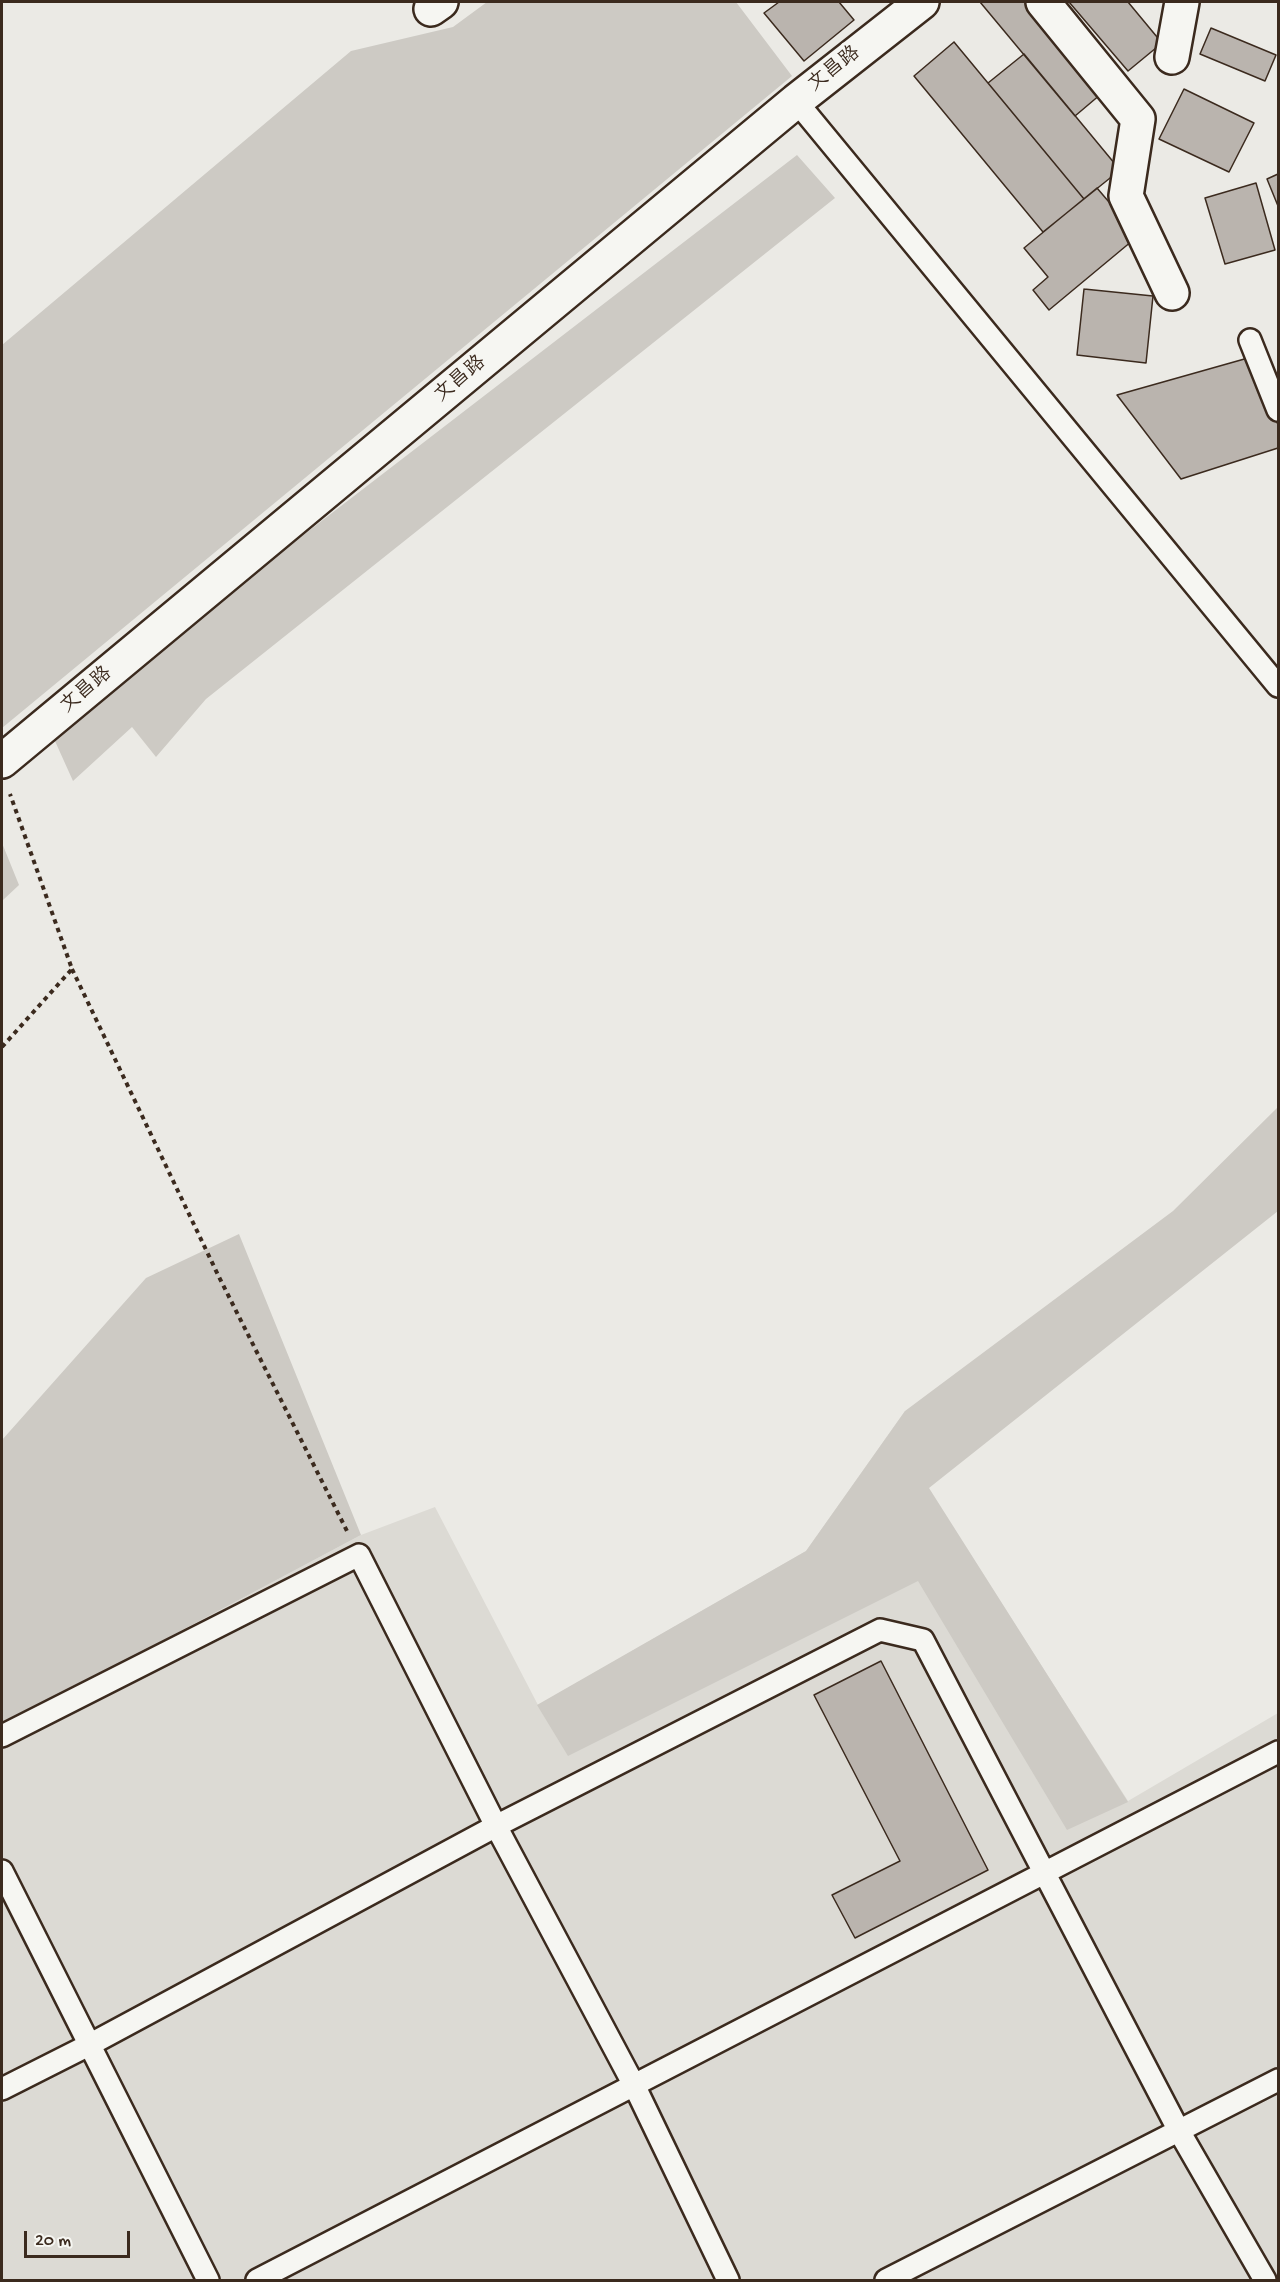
<!DOCTYPE html>
<meta charset="utf-8">
<style>
body{margin:0}
#map{position:relative;width:1280px;height:2282px;overflow:hidden;background:#ebeae5;font-family:"Gochi Hand",sans-serif}
canvas{display:block}
.frame{position:absolute;inset:0;border:3px solid #3b2a1e;pointer-events:none}
.scale{position:absolute;left:24px;top:2231px;width:106px;height:27px;box-sizing:border-box;border:3px solid #3b2a1e;border-top:0;padding-left:8px;font-size:18px;line-height:21px;white-space:nowrap;color:#3b2a1e;-webkit-text-stroke:4px #f6f6f2;paint-order:stroke}
</style>
<div id="map">
<canvas width="1280" height="2282"></canvas>
<div class="frame"></div>
<div class="scale">20 m</div>
</div>
<script>
const g = document.querySelector('canvas').getContext('2d');
g.lineJoin = 'round';
function paint(path, color) {
  g.fillStyle = color;
  g.fill(path, 'evenodd');
}
function shape(rows) {
  const path = new Path2D();
  for (const r of rows) {
    path.moveTo(r[0], r[1]);
    for (let i = 2; i < r.length; i += 2) path.lineTo(r[i], r[i + 1]);
  }
  return path;
}
function strokePath(path, color, width, dash) {
  g.strokeStyle = color;
  g.lineWidth = width;
  g.lineCap = dash ? 'butt' : 'round';
  g.setLineDash(dash || []);
  g.stroke(path);
}
function drawText(font, color, halo, rows, align = 'center') {
  g.font = font + ' "Gochi Hand","LXGW WenKai TC",sans-serif';
  g.lineWidth = 6;
  g.setLineDash([]);
  g.textBaseline = 'middle';
  g.strokeStyle = halo;
  g.fillStyle = color;
  for (const [text, x, y, turn = 0] of rows) {
    g.save();
    g.translate(x, y);
    g.rotate((+turn || 0) * Math.PI / 180);
    g.textAlign = isNaN(turn) ? turn : align;
    if (halo) g.strokeText(text, 0, 0);
    g.fillText(text, 0, 0);
    g.restore();
  }
}
paint(shape([
 [905,1411,928,1488,1128,1801,1278,1713,1278,2280,2,2280,2,1726,361,1535,435,1507,538,1705,806,1551]
]), '#dcdad4');
paint(shape([
 [487,2,736,2,792,76,2,728,2,345,351,51,453,27],
 [797,155,835,198,206,699,156,757,132,727,73,781,50,730],
 [2,843,19,885,2,901],
 [1278,1107,1278,1211,929,1488,1128,1802,1067,1830,918,1581,568,1756,537,1705,806,1551,905,1411,1173,1211],
 [239,1234,361,1535,2,1726,2,1440,146,1278]
]), '#cdcac4');
const building = shape([
 [779,2,839,2,854,20,804,61,764,13,779,2],
 [980,2,1046,2,1114,83,1075,116,980,2],
 [1069,2,1128,2,1162,43,1128,71,1069,2],
 [1211,28,1276,55,1265,81,1200,54,1211,28],
 [954,42,1084,199,1043,232,914,76,954,42],
 [1024,54,1120,170,1084,199,988,83,1024,54],
 [1184,89,1254,123,1229,172,1159,139,1184,89],
 [1278,174,1278,206,1267,179,1278,174],
 [1256,183,1275,250,1225,264,1205,198,1256,183],
 [1097,188,1138,236,1049,310,1033,290,1048,277,1024,248,1097,188],
 [1084,289,1153,296,1146,363,1077,355,1084,289],
 [1255,356,1278,425,1278,448,1181,479,1117,395,1255,356],
 [881,1661,988,1870,855,1938,832,1895,900,1861,814,1695,881,1661]
]);
paint(building, '#bab4ae');
strokePath(building, '#3b2a1e', 1.5);
const service = shape([
 [796,101,1278,686],
 [1250,340,1278,410],
 [2,1736,359,1555,496,1826,635,2087,728,2280],
 [2,1871,208,2280],
 [2,2089,89,2045,496,1826,880,1630,923,1640,1179,2131,1265,2280],
 [257,2280,1278,1752],
 [886,2280,1278,2080]
]);
const minor = shape([
 [1043,2,1138,119,1126,196,1172,293],
 [431,9,441,2],
 [1172,57,1182,2]
]);
const secondary = shape([
 [2,761,796,101,922,2]
]);
strokePath(service, '#3b2a1e', 26);
strokePath(minor, '#3b2a1e', 38);
strokePath(secondary, '#3b2a1e', 38);
strokePath(shape([
 [72,969,219,1277,347,1531],
 [2,1047,72,969,10,794]
]), '#3b2a1e', 4, [4.5, 4.5]);
strokePath(service, '#f6f6f2', 21);
strokePath(minor, '#f6f6f2', 33);
strokePath(secondary, '#f6f6f2', 33);
drawText('20px', '#3b2a1e', '#f6f6f2', [
 ["文昌路",835,70,-38],
 ["文昌路",461,380,-40],
 ["文昌路",87,691,-40]
]);
</script>
